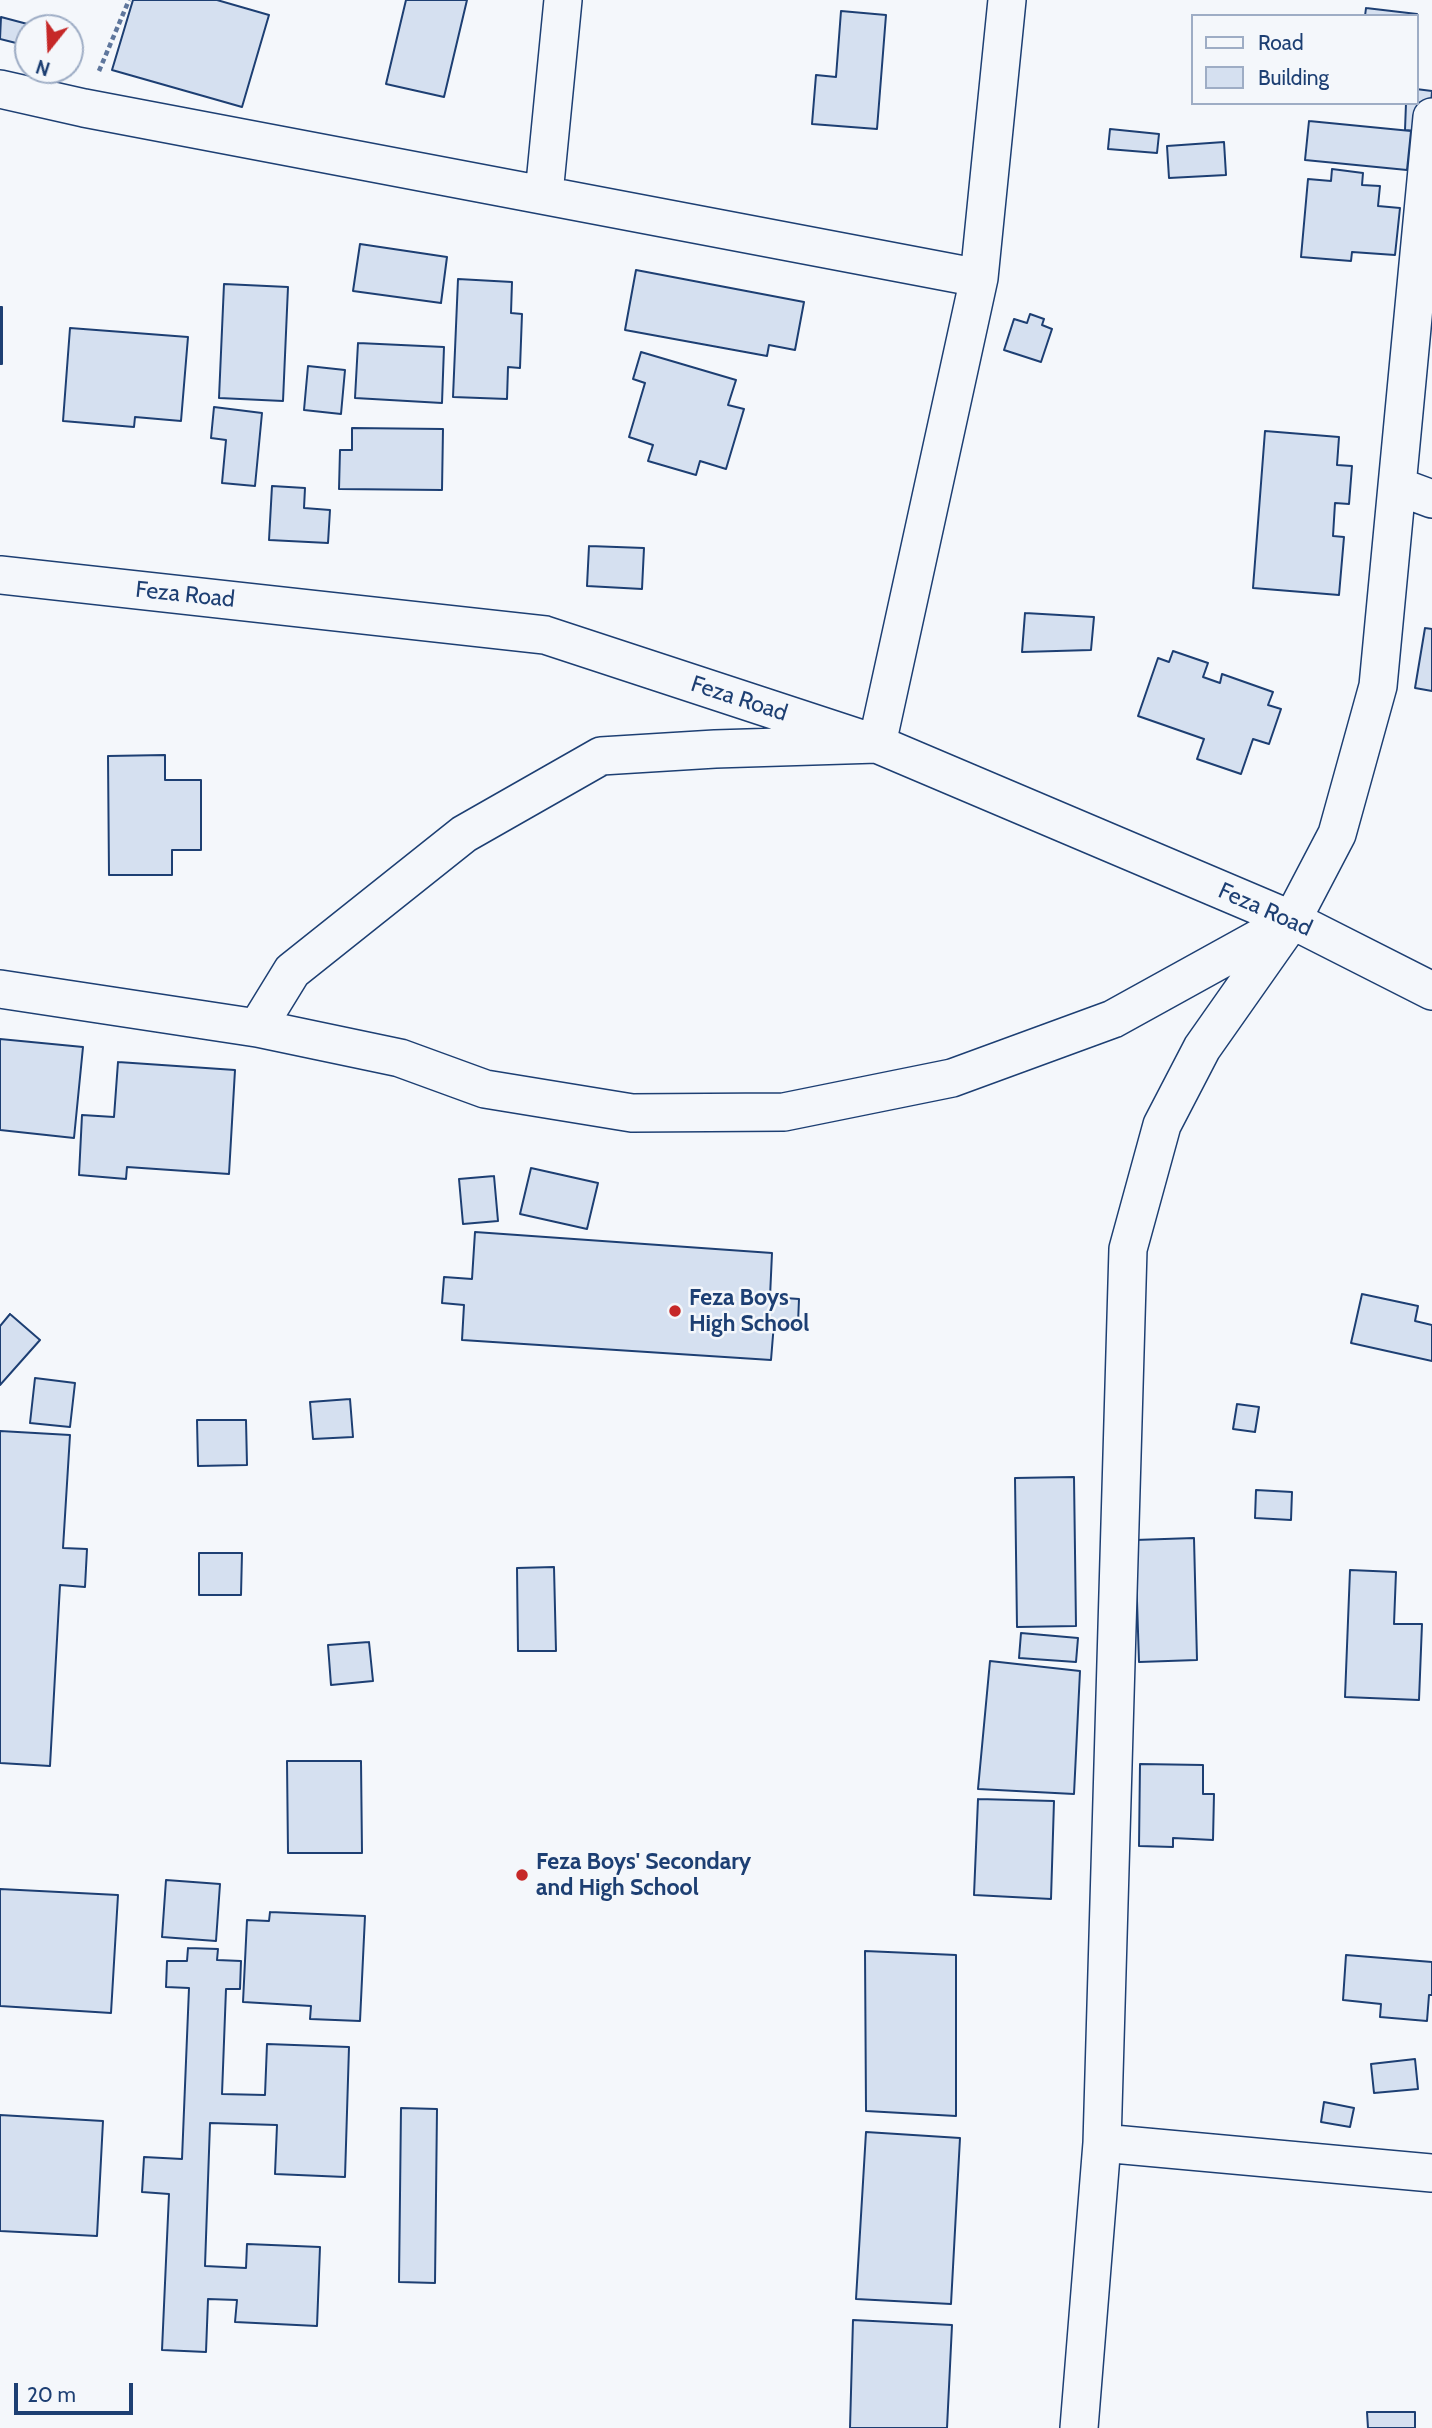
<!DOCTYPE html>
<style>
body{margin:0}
#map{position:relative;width:1432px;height:2428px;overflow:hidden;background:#f4f7fb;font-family:Cabin,sans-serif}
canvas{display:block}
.legend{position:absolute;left:1191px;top:14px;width:228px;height:91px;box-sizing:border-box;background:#f4f7fb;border:2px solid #9eadc5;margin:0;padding:9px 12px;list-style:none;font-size:21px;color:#1d3f73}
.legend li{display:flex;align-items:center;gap:14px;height:35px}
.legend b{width:35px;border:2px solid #9eadc5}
.north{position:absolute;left:14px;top:14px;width:70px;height:70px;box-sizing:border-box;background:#f4f7fb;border:2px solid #9eadc5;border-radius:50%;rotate:198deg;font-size:19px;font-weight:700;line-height:28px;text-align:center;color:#1d3f73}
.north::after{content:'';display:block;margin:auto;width:24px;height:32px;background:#c62828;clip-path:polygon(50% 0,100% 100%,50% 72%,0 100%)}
.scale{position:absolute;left:14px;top:2383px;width:119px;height:32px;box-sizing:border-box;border:4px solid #1d3f73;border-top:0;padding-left:9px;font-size:21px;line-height:24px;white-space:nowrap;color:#1d3f73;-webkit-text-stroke:5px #f4f7fb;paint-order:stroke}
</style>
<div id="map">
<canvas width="1432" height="2428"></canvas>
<ul class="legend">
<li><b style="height:9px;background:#f4f7fb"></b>Road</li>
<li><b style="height:19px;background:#d5e0f0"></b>Building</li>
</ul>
<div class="north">N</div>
<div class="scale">20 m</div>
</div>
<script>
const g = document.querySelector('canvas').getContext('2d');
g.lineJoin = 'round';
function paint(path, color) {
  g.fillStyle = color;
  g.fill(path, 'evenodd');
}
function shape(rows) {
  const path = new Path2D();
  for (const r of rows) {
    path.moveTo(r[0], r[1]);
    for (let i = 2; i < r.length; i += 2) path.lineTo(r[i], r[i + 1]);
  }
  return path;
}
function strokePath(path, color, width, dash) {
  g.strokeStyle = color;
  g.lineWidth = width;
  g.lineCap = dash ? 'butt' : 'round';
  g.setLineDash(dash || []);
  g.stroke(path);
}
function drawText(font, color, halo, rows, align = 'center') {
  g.font = font + ' Cabin,sans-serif';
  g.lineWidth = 5;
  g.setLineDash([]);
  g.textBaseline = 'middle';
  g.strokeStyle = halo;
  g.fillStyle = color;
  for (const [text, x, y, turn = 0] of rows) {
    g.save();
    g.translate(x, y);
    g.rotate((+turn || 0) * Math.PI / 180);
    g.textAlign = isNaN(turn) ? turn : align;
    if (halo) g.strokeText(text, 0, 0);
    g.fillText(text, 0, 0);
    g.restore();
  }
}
const building = shape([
 [133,0,217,0,269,15,242,107,112,70,133,0],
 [406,0,467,0,444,97,386,84,406,0],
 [1366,8,1417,14,1416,24,1416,16,1365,16,1366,8],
 [841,11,886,15,877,129,812,124,816,75,836,77,841,11],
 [1,17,35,26,34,28,28,28,28,46,0,39,1,17],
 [1416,89,1432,91,1429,132,1405,130,1406,103,1416,103,1416,89],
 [1309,121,1411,131,1407,170,1305,160,1309,121],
 [1110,129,1159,134,1157,153,1108,149,1110,129],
 [1224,142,1226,175,1169,178,1167,146,1224,142],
 [1332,169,1363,173,1362,185,1380,186,1378,206,1400,208,1395,255,1352,252,1351,261,1301,257,1308,179,1331,181,1332,169],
 [360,244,447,257,441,303,353,291,360,244],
 [636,270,804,302,795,350,769,345,767,356,625,330,636,270],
 [458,279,512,282,511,313,522,314,520,368,508,367,507,399,453,397,458,279],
 [224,284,288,287,283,401,219,398,224,284],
 [0,307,2,307,2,364,0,364,0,307],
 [1030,314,1044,319,1042,325,1052,329,1041,362,1004,350,1014,319,1027,323,1030,314],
 [70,328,188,337,181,421,135,417,134,427,63,421,70,328],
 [358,343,444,347,442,403,355,398,358,343],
 [641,352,736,380,728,405,744,409,726,469,700,461,696,475,648,461,653,445,629,437,645,383,633,379,641,352],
 [308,366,345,370,341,414,304,410,308,366],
 [214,407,262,413,255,486,222,483,226,440,211,438,214,407],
 [352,428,443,429,442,490,339,489,340,450,352,450,352,428],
 [1265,431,1339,437,1337,465,1352,466,1349,504,1335,503,1333,536,1344,537,1339,595,1253,588,1265,431],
 [272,486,305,488,304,508,330,510,328,543,269,540,272,486],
 [589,546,644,548,642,589,587,586,589,546],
 [1025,613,1094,617,1091,650,1022,652,1025,613],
 [1425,628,1432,629,1432,691,1415,688,1425,628],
 [1173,651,1208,663,1203,677,1220,683,1222,674,1273,692,1268,705,1281,709,1269,744,1253,739,1241,774,1197,759,1204,739,1138,716,1158,658,1169,662,1173,651],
 [165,755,165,780,201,780,201,850,172,850,172,875,109,875,108,756,165,755],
 [0,1039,83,1047,74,1138,0,1130,0,1039],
 [118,1062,235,1070,229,1174,127,1167,126,1179,79,1175,82,1115,114,1117,118,1062],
 [531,1168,598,1183,587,1229,520,1214,531,1168],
 [494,1176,498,1221,463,1224,459,1179,494,1176],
 [475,1232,772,1253,770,1297,799,1299,798,1324,774,1323,771,1360,462,1340,464,1305,442,1303,444,1277,472,1279,475,1232],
 [1362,1294,1418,1306,1415,1321,1432,1325,1432,1361,1351,1343,1362,1294],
 [10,1314,40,1340,0,1385,0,1326,10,1314],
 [35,1378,75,1383,70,1427,30,1423,35,1378],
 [350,1399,353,1437,313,1439,310,1402,350,1399],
 [1237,1404,1259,1407,1255,1432,1233,1429,1237,1404],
 [197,1420,246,1420,247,1465,198,1466,197,1420],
 [0,1431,70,1435,63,1548,87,1549,85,1587,60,1585,50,1766,0,1763,0,1431],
 [1074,1477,1076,1626,1017,1627,1015,1478,1074,1477],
 [1256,1490,1292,1492,1291,1520,1255,1518,1256,1490],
 [1194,1538,1197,1660,1139,1662,1135,1540,1194,1538],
 [199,1553,242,1553,241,1595,199,1595,199,1553],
 [554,1567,556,1651,518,1651,517,1568,554,1567],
 [1350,1570,1396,1572,1394,1624,1422,1624,1419,1700,1345,1697,1350,1570],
 [1021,1633,1078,1638,1076,1662,1019,1658,1021,1633],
 [369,1642,373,1681,331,1685,328,1645,369,1642],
 [990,1661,1080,1671,1074,1794,978,1789,990,1661],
 [287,1761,361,1761,362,1853,288,1853,287,1761],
 [1140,1764,1203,1765,1203,1794,1214,1794,1213,1840,1173,1838,1173,1847,1139,1846,1140,1764],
 [978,1799,1054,1801,1051,1899,974,1895,978,1799],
 [166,1880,220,1884,216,1941,162,1937,166,1880],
 [0,1889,118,1895,111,2013,0,2006,0,1889],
 [270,1912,365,1916,360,2021,310,2019,311,2006,243,2002,247,1920,269,1921,270,1912],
 [188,1948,218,1949,217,1960,241,1961,240,1989,226,1989,222,2094,265,2095,267,2044,349,2047,345,2177,275,2174,277,2125,210,2123,205,2266,246,2268,247,2244,320,2247,317,2326,235,2322,237,2300,208,2299,206,2352,162,2350,169,2194,142,2192,144,2157,182,2159,189,1988,166,1987,167,1961,187,1961,188,1948],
 [865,1951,956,1955,956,2116,866,2111,865,1951],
 [1346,1955,1432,1962,1432,1995,1429,1995,1427,2021,1380,2017,1381,2004,1343,2000,1346,1955],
 [1415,2059,1418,2089,1374,2093,1371,2064,1415,2059],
 [1324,2102,1354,2108,1350,2127,1321,2122,1324,2102],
 [401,2108,437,2109,435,2283,399,2282,401,2108],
 [0,2115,103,2121,97,2236,0,2231,0,2115],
 [866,2132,960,2138,951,2304,856,2299,866,2132],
 [853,2320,952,2325,947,2428,850,2428,853,2320],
 [1367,2412,1415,2412,1415,2428,1368,2428,1367,2412]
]);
paint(building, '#d5e0f0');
strokePath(building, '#1d3f73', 2);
const street = shape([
 [0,89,84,108,979,278],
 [544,194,563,0],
 [1397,486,1432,499],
 [0,575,545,635,877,744,1292,920,1432,991],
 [0,989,257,1028,400,1058,485,1089,632,1113,784,1112,952,1078,1113,1019,1285,924],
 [257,1028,292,971,464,834,601,756,715,749,877,744,979,278,1007,0],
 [1102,2143,1432,2173],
 [1079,2428,1102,2143,1128,1249,1162,1125,1202,1048,1292,920,1337,834,1378,686,1432,117]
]);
strokePath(street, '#1d3f73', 40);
strokePath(shape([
 [99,71,129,0]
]), '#5e769c', 4.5, [5, 3.5]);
strokePath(street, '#f4f7fb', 37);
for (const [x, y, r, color] of [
 [675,1311,7,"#c62828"],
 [522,1875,7,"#c62828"]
]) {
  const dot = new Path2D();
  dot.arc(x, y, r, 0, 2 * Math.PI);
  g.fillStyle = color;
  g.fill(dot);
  strokePath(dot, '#f4f7fb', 2.5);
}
drawText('23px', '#1d3f73', '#f4f7fb', [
 ["Feza Road",185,595,6],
 ["Feza Road",739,699,18],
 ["Feza Road",1265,910,24]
]);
drawText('bold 23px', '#1d3f73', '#f4f7fb', [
 ["Feza Boys",689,1298],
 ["High School",689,1324],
 ["Feza Boys' Secondary",536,1862],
 ["and High School",536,1888]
], 'left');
</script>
